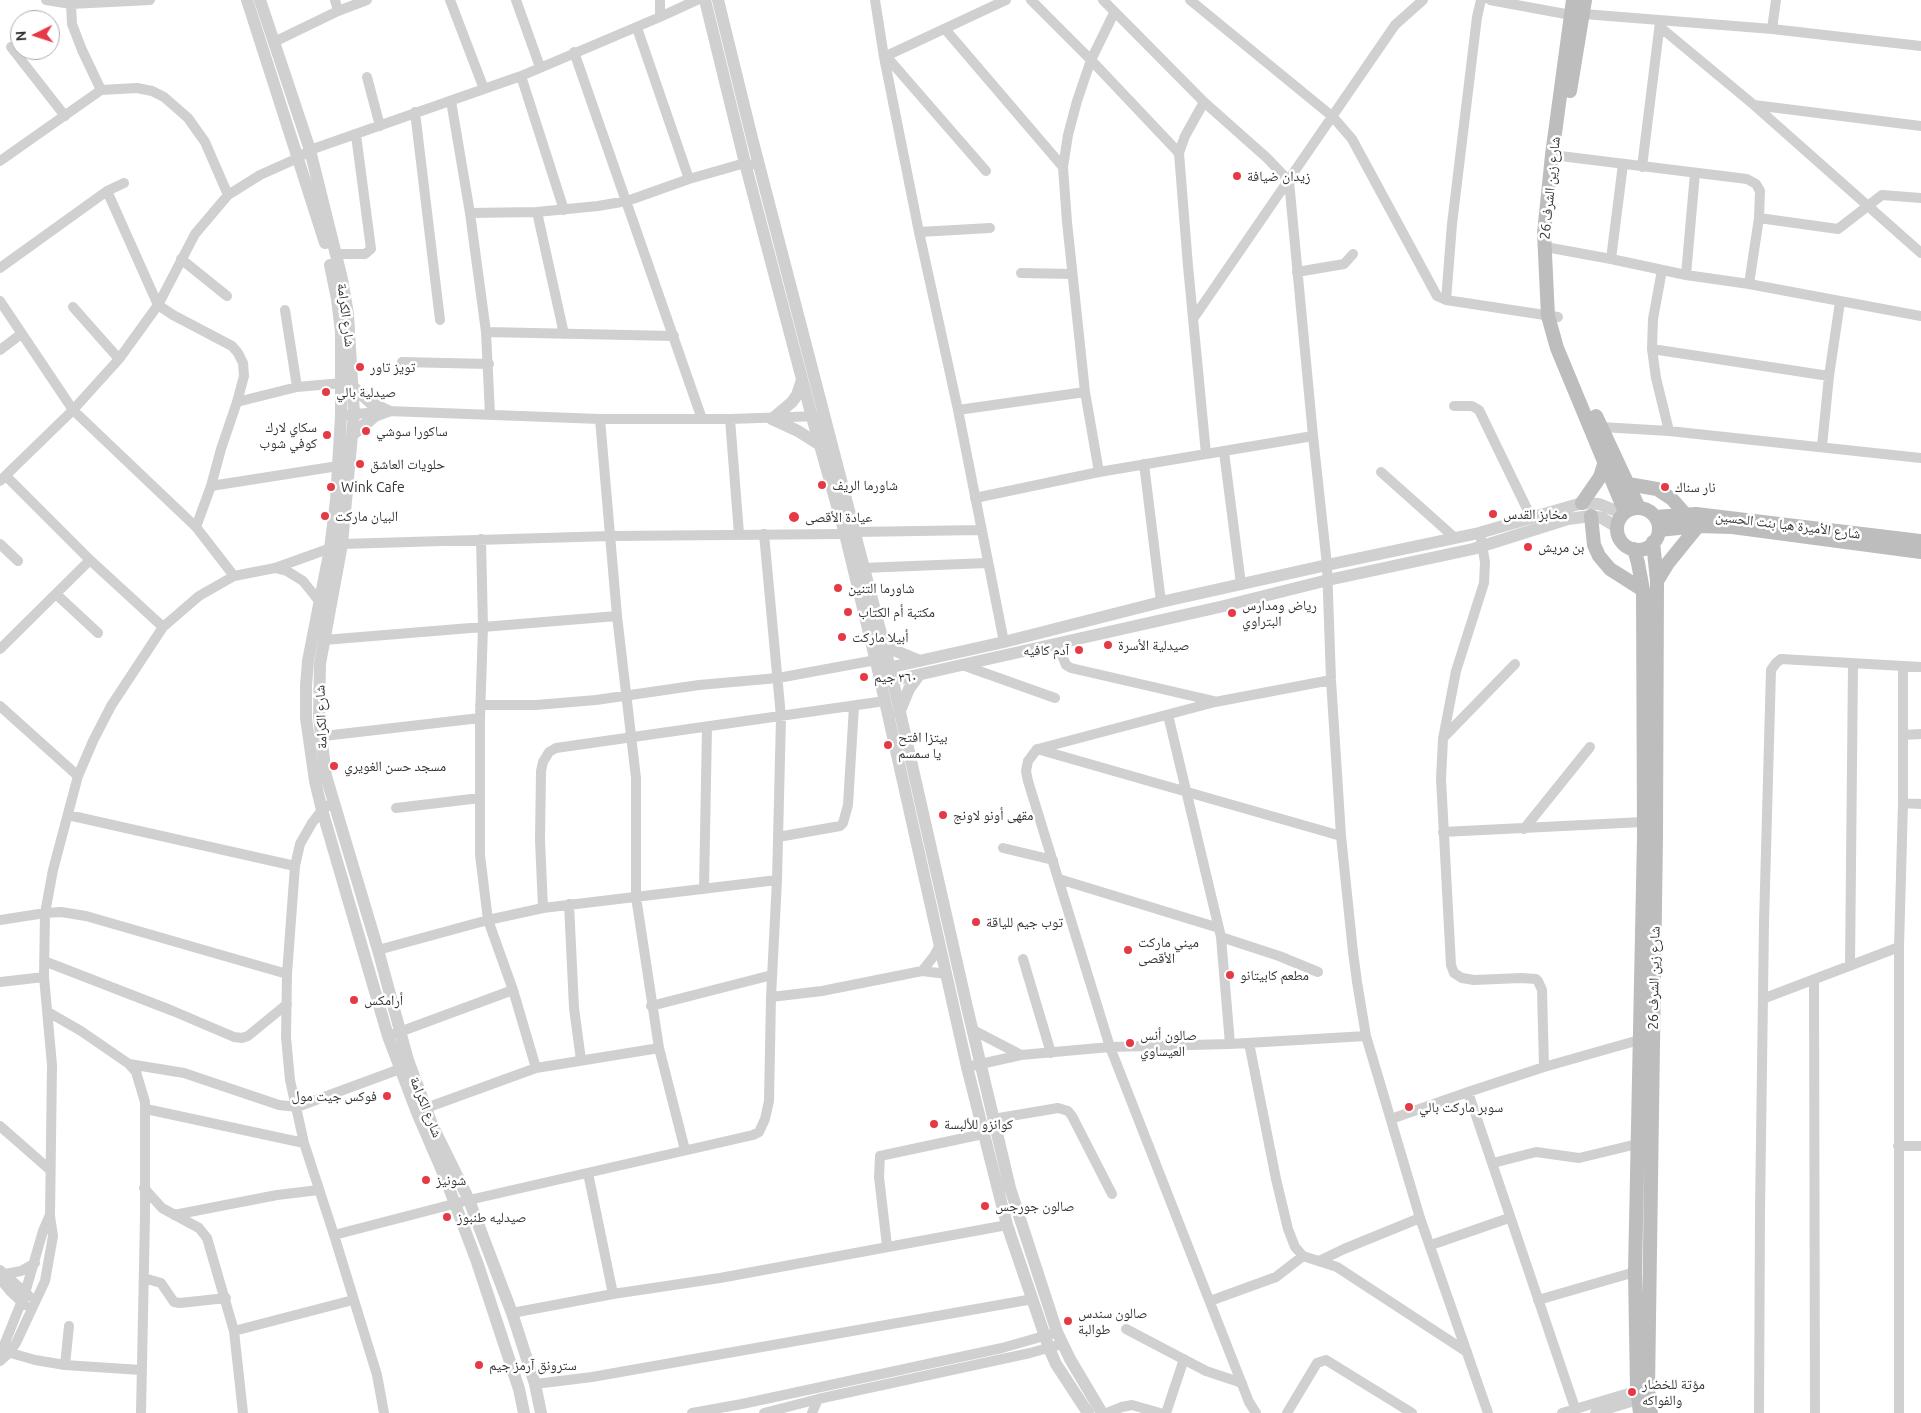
<!DOCTYPE html>
<meta charset="utf-8">
<style>
body{margin:0}
#map{position:relative;width:1921px;height:1413px;overflow:hidden;background:#fff;font-family:Ubuntu,sans-serif}
canvas{display:block}
.north{position:absolute;left:10px;top:10px;width:50px;height:50px;box-sizing:border-box;background:#fff;border:1px solid #adadad;border-radius:50%;rotate:266deg;font-size:14px;font-weight:700;line-height:20px;text-align:center;color:#333}
.north::after{content:'';display:block;margin:auto;width:18px;height:22px;background:#e63946;clip-path:polygon(50% 0,100% 100%,50% 72%,0 100%)}
</style>
<div id="map">
<canvas width="1921" height="1413"></canvas>
<div class="north">N</div>
</div>
<script>
const g = document.querySelector('canvas').getContext('2d');
g.lineJoin = 'round';
function shape(rows) {
  const path = new Path2D();
  for (const r of rows) {
    if (r.length === 3) {
      path.moveTo(r[0] + r[2], r[1]);
      path.arc(r[0], r[1], r[2], 0, 2 * Math.PI);
      continue;
    }
    path.moveTo(r[0], r[1]);
    for (let i = 2; i < r.length; i += 2) path.lineTo(r[i], r[i + 1]);
  }
  return path;
}
function strokePath(path, color, width, dash) {
  g.strokeStyle = color;
  g.lineWidth = width;
  g.lineCap = dash ? 'butt' : 'round';
  g.setLineDash(dash || []);
  g.stroke(path);
}
function drawText(font, color, halo, rows, align = 'center') {
  g.font = font + ' Ubuntu,"Noto Naskh Arabic",sans-serif';
  g.lineWidth = 5;
  g.setLineDash([]);
  g.textBaseline = 'middle';
  g.strokeStyle = halo;
  g.fillStyle = color;
  for (const [text, x, y, turn = 0] of rows) {
    g.save();
    g.translate(x, y);
    g.rotate((+turn || 0) * Math.PI / 180);
    g.textAlign = isNaN(turn) ? turn : align;
    if (halo) g.strokeText(text, 0, 0);
    g.fillText(text, 0, 0);
    g.restore();
  }
}
strokePath(shape([
 [46,0,71,4,150,0],
 [73,0,71,4,72,24,82,50,101,90],
 [335,0,338,11],
 [450,0,484,89],
 [516,0,540,67],
 [660,0,660,17,697,0],
 [875,0,884,57,919,232,958,410,1085,392],
 [1031,0,1091,60,1179,153],
 [1103,0,1204,102,1267,158,1289,181,1313,436,1327,565,1331,680,1341,836,1353,952,1357,982,1366,1036,1420,1218,1488,1413],
 [1190,0,1333,117,1352,139,1437,296,1446,300,1558,317],
 [1490,0,1571,15,1584,14,1772,29,1921,46],
 [1114,13,1091,60,1077,101,1068,135,1063,167,1067,222,1085,392,1099,472,1313,436],
 [1660,27,1754,105,1921,253],
 [637,28,689,179],
 [945,29,1063,167],
 [1772,29,1776,0],
 [274,42,338,11,367,0],
 [11,47,65,116],
 [574,52,702,419],
 [886,56,986,171],
 [884,57,1006,0],
 [521,76,564,210],
 [367,77,380,126],
 [451,101,470,213,486,332,490,414],
 [1204,102,1185,136,1179,153,1188,266,1206,454],
 [1754,105,1921,126],
 [415,112,440,320],
 [1552,155,1747,179,1756,184,1760,191,1759,218,1749,284],
 [0,161,101,90,137,88,152,91,164,97,188,118,205,142,228,195],
 [1642,167,1660,22],
 [107,191,158,305,173,315,232,346,238,353,243,363,244,376,237,402],
 [537,212,564,334],
 [470,213,537,212,598,206,627,201,689,179,745,163,751,165],
 [1759,218,1838,229,1882,195,1921,198],
 [919,232,990,228],
 [1551,248,1611,259,1686,275,1749,284,1921,316],
 [336,254,365,254,371,249,356,135],
 [181,259,227,296],
 [1611,259,1623,164],
 [0,268,107,191,124,183],
 [1662,270,1653,319,1652,349,1656,378,1669,431],
 [1297,272,1344,264,1353,254],
 [1021,273,1072,274],
 [1686,275,1695,173],
 [1446,300,1452,224,1477,17,1481,0],
 [0,301,73,410,196,527],
 [73,307,119,359],
 [285,310,297,387],
 [1193,319,1395,25,1423,0],
 [486,332,674,336],
 [1652,349,1829,376],
 [0,350,21,334],
 [402,362,489,364],
 [1454,406,1472,406,1479,410,1531,517],
 [958,410,1004,642],
 [346,415,388,411,600,419,730,419,819,416],
 [600,419,617,616,636,778,636,897,659,1048,685,1150],
 [730,419,739,534],
 [1601,427,1669,431,1921,458],
 [1822,446,1829,376,1840,302],
 [1224,452,1241,584],
 [1144,464,1161,602],
 [1381,472,1455,538],
 [6,476,90,560,163,627],
 [0,481,73,410,119,359,158,305,195,234,228,195,260,175,298,158,310,150,521,76,660,17],
 [211,486,338,466],
 [975,498,1099,472],
 [855,532,981,530],
 [481,539,483,627,480,718,480,855,488,920,513,990,536,1068],
 [1481,539,1485,562,1484,583,1456,671,1443,739,1441,779,1451,965,1454,973,1462,978,1474,980,1521,978,1536,979,1538,981,1542,990,1544,1067],
 [0,544,18,561],
 [275,568,287,571,303,581,319,601],
 [863,568,987,563],
 [234,576,196,527,211,486,221,449,237,402,297,387,342,383],
 [56,594,98,633],
 [324,640,617,616],
 [1057,643,1066,665,1071,668,1214,701],
 [0,649,90,560],
 [965,666,1055,698],
 [480,705,536,705,596,700,699,685,778,678,876,660],
 [0,706,78,776],
 [1168,715,1221,937,1230,1044],
 [1903,735,1921,734],
 [315,737,480,718],
 [1443,738,1515,664],
 [1038,749,1215,702,1331,680],
 [332,803,322,810,312,823,300,844,295,866,287,974,286,1037,290,1080,304,1143,334,1235],
 [1903,803,1921,804],
 [396,808,480,798],
 [68,815,295,866],
 [1524,829,1590,747],
 [1443,832,1643,822],
 [778,837,840,826,843,823,848,805,854,706],
 [1003,848,1053,860],
 [1059,879,1219,928],
 [704,889,707,727],
 [569,904,574,1008,581,1060],
 [543,908,540,840,541,771,543,762,549,752,556,748,885,701],
 [0,920,45,913,61,912,86,916,287,974],
 [1221,937,1279,956,1318,972],
 [378,950,488,920,543,908,777,880],
 [1023,959,1051,1053],
 [44,961,173,1011,234,1037,242,1038,248,1036,287,1004],
 [1850,966,1853,664],
 [922,971,934,956,940,945],
 [1814,980,1815,1413],
 [0,982,44,977],
 [771,997,822,991,922,971,947,974],
 [1765,998,1899,947],
 [651,1006,772,975],
 [48,1012,81,1031,129,1064,136,1072,145,1102,145,1217,141,1413],
 [973,1030,1021,1055],
 [394,1034,513,990],
 [1249,1043,1276,1179,1288,1229,1295,1247,1303,1256,1337,1267,1467,1352],
 [129,1064,184,1073,279,1105,297,1107,400,1069],
 [967,1067,1021,1055,1110,1047,1230,1044,1366,1036],
 [1468,1092,1575,1408],
 [426,1108,536,1068,659,1048],
 [146,1109,304,1143],
 [993,1119,1058,1108,1068,1111,1072,1116,1112,1194],
 [1391,1119,1468,1092,1544,1067,1639,1040],
 [0,1126,49,1169],
 [1898,1146,1921,1146],
 [1493,1163,1536,1152,1579,1158,1637,1144],
 [588,1173,613,1294],
 [144,1188,162,1208,199,1228,207,1238,234,1331,243,1413],
 [174,1215,277,1195,319,1190],
 [1431,1245,1509,1218],
 [887,1246,879,1177,880,1156,983,1134],
 [1319,1261,1344,1249,1420,1218],
 [0,1270,29,1296],
 [5,1274,21,1271,35,1263],
 [144,1278,161,1283,174,1302,180,1303,226,1298],
 [0,1279,10,1291,25,1305],
 [1538,1300,1635,1272],
 [1210,1301,1276,1277,1303,1256],
 [512,1313,613,1294,720,1278,1007,1225],
 [1126,1329,1206,1371,1242,1383],
 [234,1331,353,1300],
 [4,1351,35,1360,65,1365,141,1370],
 [0,1355,25,1293,43,1231,49,1217],
 [0,1361,9,1353,16,1343,45,1281,53,1236,50,1216,52,1065,44,977,45,913,53,870,78,776,93,741,111,706,163,627,199,596,234,576,275,568,342,544,611,536,845,534],
 [65,1365,69,1326],
 [535,1384,592,1377,1033,1299],
 [384,1413,377,1375,334,1235,469,1200,753,1135,759,1132,765,1119,769,1101,771,997,777,880,781,717,764,534],
 [692,1413,742,1404,1002,1348,1051,1334],
 [764,1413,818,1399,1030,1353,1062,1344],
 [812,1413,818,1399],
 [1107,1413,1122,1407,1132,1405,1160,1413],
 [1166,1413,1184,1359],
 [1256,1413,1249,1402,1110,1047,1028,781,1026,771,1028,761,1037,749,1341,836],
 [1287,1413,1317,1363,1326,1360,1412,1413],
 [1562,1413,1642,1389],
 [1595,1413,1644,1398],
 [1759,1413,1760,1212,1764,923,1771,670,1776,663,1781,659,1921,667],
 [1899,1413,1899,947,1903,803,1903,667]
]), '#d0d0d0', 10);
strokePath(shape([
 [247,0,325,243],
 [260,0,310,150,342,279,348,314,354,414,342,544,320,664,319,717,326,776,378,950,408,1060,433,1127,469,1200,512,1313,535,1384,541,1413],
 [705,0,745,163,812,417,845,534,878,670,967,1067,1007,1225,1049,1348,1056,1364,1088,1413],
 [718,0,753,142,890,668,967,1007,1010,1188,1057,1332,1070,1359,1102,1413],
 [330,265,337,299,341,332,341,416,336,500,330,549,308,661,306,686,306,718,315,781,322,810,388,1036,418,1115,446,1180,477,1262,519,1389,524,1413],
 [802,380,797,395,792,402,772,419,798,431,820,445],
 [353,387,371,403,388,411],
 [352,435,375,416,388,411],
 [884,646,920,661],
 [883,669,1004,642,1161,602,1327,565,1479,533,1582,503,1599,504,1624,514],
 [886,682,1224,606,1328,580,1473,549,1568,519,1591,516,1602,518,1617,527],
 [899,713,909,689,919,675]
]), '#d0d0d0', 12);
strokePath(shape([
 [1573,0,1552,155,1544,233,1548,316,1557,348,1625,512],
 [1570,91,1585,0],
 [1596,416,1639,508],
 [1628,484,1657,489,1672,499,1685,514],
 [1582,503,1600,477,1605,461],
 [1638,529,21],
 [1591,516,1594,545,1599,556,1610,569,1643,590],
 [1655,517,1696,514,1921,541],
 [1659,530,1698,526,1732,527,1921,552],
 [1634,549,1638,563,1643,590,1644,837,1635,1272,1637,1389,1640,1413],
 [1657,581,1668,563,1698,526],
 [1651,1413,1648,1388,1656,837,1657,581,1653,542]
]), '#bdbdbd', 14);
for (const [x, y, r, color] of [
 [1237,176,5,"#e63946"],
 [360,367,5,"#e63946"],
 [326,392,5,"#e63946"],
 [366,431,5,"#e63946"],
 [327,435,5,"#e63946"],
 [360,464,5,"#e63946"],
 [822,485,5,"#e63946"],
 [331,487,5,"#e63946"],
 [1665,487,5,"#e63946"],
 [1493,514,5,"#e63946"],
 [325,516,5,"#e63946"],
 [794,517,6,"#e63946"],
 [1528,547,5,"#e63946"],
 [838,588,5,"#e63946"],
 [848,612,5,"#e63946"],
 [1232,613,5,"#e63946"],
 [842,637,5,"#e63946"],
 [1108,645,5,"#e63946"],
 [1079,650,5,"#e63946"],
 [864,677,5,"#e63946"],
 [888,745,5,"#e63946"],
 [334,766,5,"#e63946"],
 [943,815,5,"#e63946"],
 [976,922,5,"#e63946"],
 [1128,950,5,"#e63946"],
 [1230,975,5,"#e63946"],
 [354,1000,5,"#e63946"],
 [1130,1043,5,"#e63946"],
 [387,1096,5,"#e63946"],
 [1409,1107,5,"#e63946"],
 [934,1124,5,"#e63946"],
 [426,1180,5,"#e63946"],
 [985,1206,5,"#e63946"],
 [447,1217,5,"#e63946"],
 [1068,1321,5,"#e63946"],
 [479,1365,5,"#e63946"],
 [1632,1392,5,"#e63946"]
]) {
  const dot = new Path2D();
  dot.arc(x, y, r, 0, 2 * Math.PI);
  g.fillStyle = color;
  g.fill(dot);
  strokePath(dot, '#fff', 2);
}
drawText('14px', '#333', '#fff', [
 ["زيدان ضيافة",1247,176],
 ["تويز تاور",370,367],
 ["صيدلية بالي",336,392],
 ["سكاي لارك",317,427,"right"],
 ["كوفي شوب",317,443,"right"],
 ["ساكورا سوشي",376,431],
 ["حلويات العاشق",370,464],
 ["شاورما الريف",832,485],
 ["Wink Cafe",341,487],
 ["نار سناك",1675,487],
 ["مخابز القدس",1503,514],
 ["البيان ماركت",335,516],
 ["عيادة الأقصى",805,517],
 ["بن مريش",1538,547],
 ["شاورما التنين",848,588],
 ["رياض ومدارس",1242,605],
 ["البتراوي",1242,621],
 ["مكتبة أم الكتاب",858,612],
 ["أبيلا ماركت",852,637],
 ["صيدلية الأسرة",1118,645],
 ["آدم كافيه",1069,650,"right"],
 ["٣٦٠ جيم",874,677],
 ["بيتزا افتح",898,737],
 ["يا سمسم",898,753],
 ["مسجد حسن الغويري",344,766],
 ["مقهى أونو لاونج",953,815],
 ["توب جيم للياقة",986,922],
 ["ميني ماركت",1138,942],
 ["الأقصى",1138,958],
 ["مطعم كابيتانو",1240,975],
 ["أرامكس",364,1000],
 ["صالون أنس",1140,1035],
 ["العيساوي",1140,1051],
 ["فوكس جيت مول",377,1096,"right"],
 ["سوبر ماركت بالي",1419,1107],
 ["كوانزو للألبسة",944,1124],
 ["شونيز",436,1180],
 ["صالون جورجس",995,1206],
 ["صيدليه طنبوز",457,1217],
 ["صالون سندس",1078,1313],
 ["طوالبة",1078,1329],
 ["سترونق آرمز جيم",489,1365],
 ["مؤتة للخضار",1642,1384],
 ["والفواكه",1642,1400]
], 'left');
drawText('14px', '#333', '#fff', [
 ["شارع زين الشرف 26",1550,188,-84],
 ["شارع الكرامة",346,315,83],
 ["شارع الأميرة هيا بنت الحسين",1788,525,7],
 ["شارع الكرامة",321,717,-92],
 ["شارع زين الشرف 26",1654,978,-89],
 ["شارع الكرامة",426,1107,68]
]);
</script>
